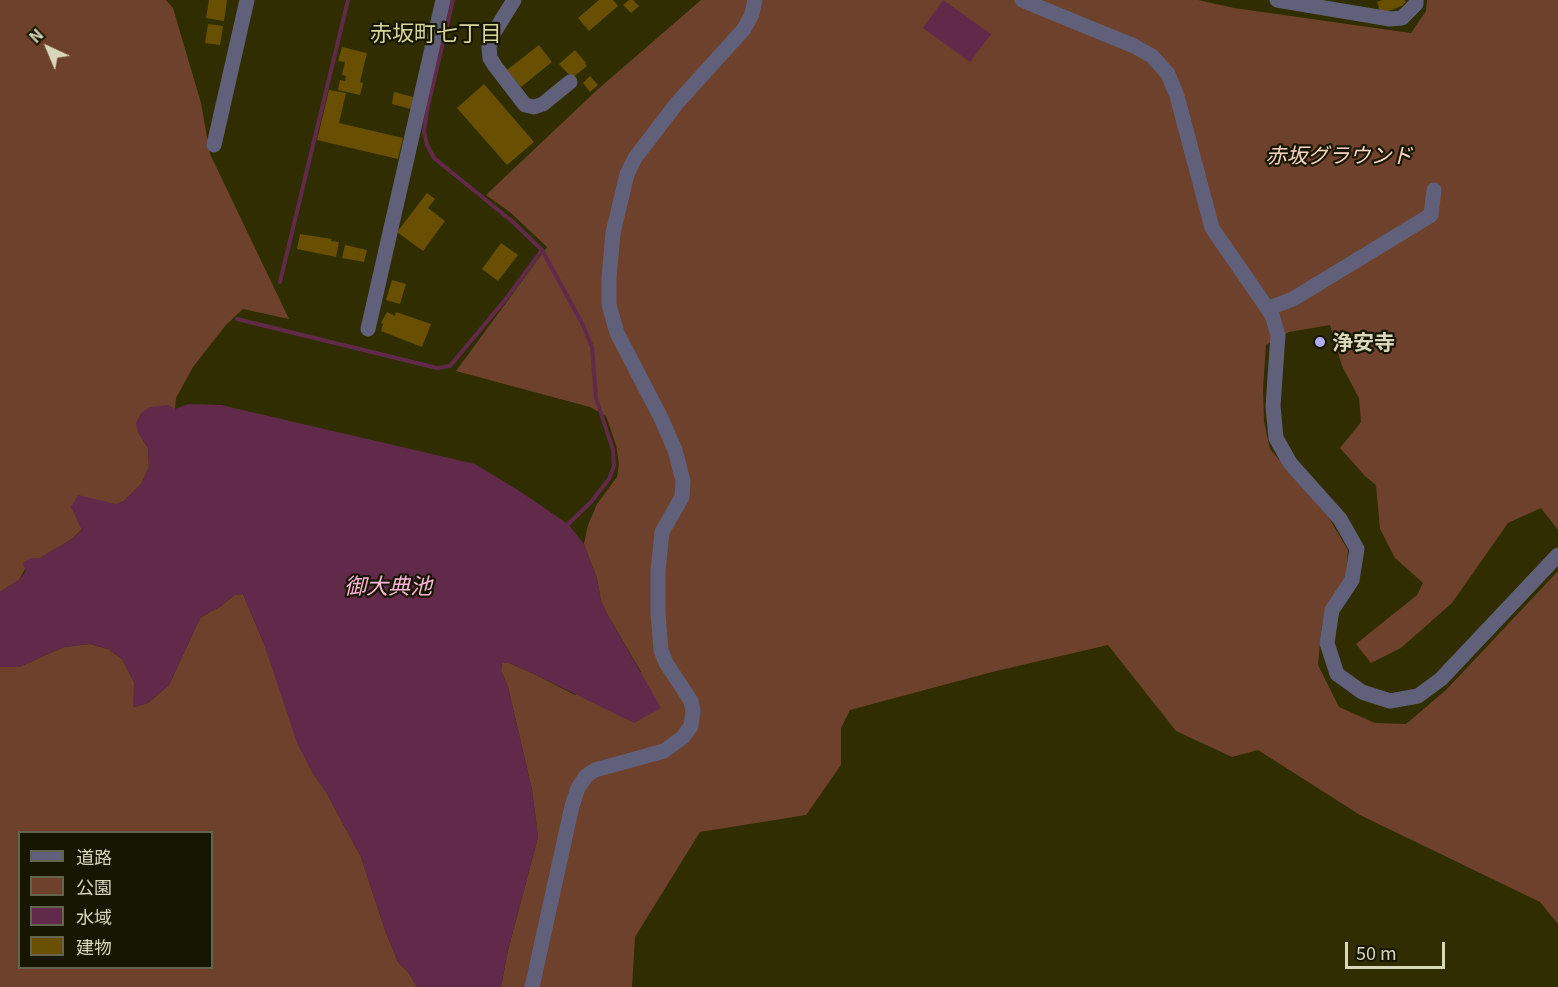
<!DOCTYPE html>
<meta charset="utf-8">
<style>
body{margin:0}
#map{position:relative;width:1558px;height:987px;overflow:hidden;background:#302e00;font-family:Georgia,"Noto Sans JP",serif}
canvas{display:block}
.legend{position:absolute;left:18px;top:831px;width:195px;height:138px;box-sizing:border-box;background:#171601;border:2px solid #64634b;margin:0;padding:8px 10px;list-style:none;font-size:18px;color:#d8d7ba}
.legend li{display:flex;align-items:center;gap:12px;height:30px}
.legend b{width:30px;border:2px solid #64634b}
.north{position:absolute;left:18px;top:18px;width:60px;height:60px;-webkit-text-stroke:4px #171601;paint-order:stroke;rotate:316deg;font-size:16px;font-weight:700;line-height:24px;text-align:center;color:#d8d7ba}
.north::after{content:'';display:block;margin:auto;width:21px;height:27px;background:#d8d7ba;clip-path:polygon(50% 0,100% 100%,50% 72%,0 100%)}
.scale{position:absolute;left:1345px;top:942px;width:100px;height:27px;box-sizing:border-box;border:3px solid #d8d7ba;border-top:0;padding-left:8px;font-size:18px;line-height:21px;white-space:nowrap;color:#d8d7ba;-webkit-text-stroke:4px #171601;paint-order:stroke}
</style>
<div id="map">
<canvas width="1558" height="987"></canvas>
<ul class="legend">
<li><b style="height:8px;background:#61607a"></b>道路</li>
<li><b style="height:16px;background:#6d412b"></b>公園</li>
<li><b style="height:16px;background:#612a4a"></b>水域</li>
<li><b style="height:16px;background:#684f02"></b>建物</li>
</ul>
<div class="north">N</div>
<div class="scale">50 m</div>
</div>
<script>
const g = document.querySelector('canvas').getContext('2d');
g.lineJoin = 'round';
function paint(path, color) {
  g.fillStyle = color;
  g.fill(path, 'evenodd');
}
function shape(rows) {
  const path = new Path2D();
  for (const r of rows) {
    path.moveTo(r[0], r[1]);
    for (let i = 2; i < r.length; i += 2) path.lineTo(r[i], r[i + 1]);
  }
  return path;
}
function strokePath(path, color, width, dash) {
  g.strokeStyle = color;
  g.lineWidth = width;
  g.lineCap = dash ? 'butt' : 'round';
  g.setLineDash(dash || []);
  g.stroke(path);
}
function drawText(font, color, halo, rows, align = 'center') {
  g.font = font + ' Georgia,"Noto Sans JP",serif';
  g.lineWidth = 4.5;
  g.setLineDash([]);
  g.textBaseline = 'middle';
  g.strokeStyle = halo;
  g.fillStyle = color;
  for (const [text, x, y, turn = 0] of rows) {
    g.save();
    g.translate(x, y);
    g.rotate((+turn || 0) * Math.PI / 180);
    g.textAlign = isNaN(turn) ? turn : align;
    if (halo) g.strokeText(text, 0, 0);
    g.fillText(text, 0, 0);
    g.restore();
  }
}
paint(shape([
 [0,0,166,0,173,8,201,103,210,154,289,319,243,309,225,326,193,367,176,398,175,409,138,432,148,448,149,467,142,483,124,501,78,522,82,529,72,539,40,558,31,558,19,580,0,592],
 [701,0,1198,0,1234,8,1411,33,1426,11,1427,0,1558,0,1558,530,1541,508,1508,523,1452,603,1401,648,1371,663,1356,644,1417,595,1423,583,1395,558,1380,529,1376,485,1365,476,1340,448,1361,422,1359,398,1342,366,1330,325,1289,332,1266,345,1263,389,1264,421,1270,449,1329,518,1348,550,1346,575,1338,592,1324,615,1321,631,1318,665,1339,707,1375,723,1406,724,1446,690,1558,571,1558,924,1540,902,1360,815,1258,750,1232,757,1176,731,1108,645,992,672,850,710,841,728,841,765,806,815,700,832,635,937,632,987,501,987,508,950,538,837,532,790,508,687,501,671,502,662,509,663,534,674,575,695,641,672,606,612,601,601,597,579,584,544,588,525,597,504,617,477,619,464,616,445,606,416,590,407,456,371,547,247,511,213,486,195,597,90],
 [243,594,264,644,312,772,326,792,361,857,386,933,398,962,408,972,417,987,0,987,0,667,19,667,64,647,90,644,108,649,122,659,134,682,134,707,148,703,169,685,200,618,221,606,235,595],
 [20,832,212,832,212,968,20,968]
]), '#6d412b');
paint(shape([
 [943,0,991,34,970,62,923,28],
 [189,404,221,405,475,464,521,492,568,524,584,544,597,579,601,601,606,612,661,708,634,723,534,674,509,663,502,663,501,671,508,687,532,790,538,837,508,950,501,987,417,987,408,972,398,962,386,933,361,857,326,792,312,772,297,743,264,644,243,594,235,595,221,606,200,618,169,685,148,703,133,707,134,682,122,659,108,649,90,644,64,647,19,667,0,667,0,592,19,580,26,571,23,563,31,558,40,558,72,539,82,530,71,507,78,495,116,504,124,501,142,483,149,467,148,448,138,432,136,423,141,413,150,407,168,405,175,409]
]), '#612a4a');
strokePath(shape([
 [453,0,428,106,424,131,427,145,434,158,513,222,542,250,583,325,592,347,596,398,613,450,614,466,609,479,591,502,565,527],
 [280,282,348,0],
 [237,319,437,368,450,366,505,300,542,250]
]), '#612a4a', 4);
paint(shape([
 [209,0,227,0,224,21,206,18],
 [599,0,613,0,618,6,589,31,578,18],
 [629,0,633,0,639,6,631,13,623,5],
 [1382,0,1405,0,1406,2,1403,4,1404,5,1381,14,1377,2],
 [208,24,223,26,220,45,205,43],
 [539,45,552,62,521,87,507,70],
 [342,47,367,53,360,82,363,83,360,95,338,90,340,80,345,81,346,76,342,75,345,62,338,61],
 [575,50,586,63,585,64,587,66,572,78,559,64],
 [590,76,598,85,590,92,583,83],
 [484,84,534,142,507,165,457,108],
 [329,90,346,93,339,123,403,138,398,159,317,140],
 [394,92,413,97,411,109,392,104],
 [427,193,435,199,428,208,445,221,423,251,397,232],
 [300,234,332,239,331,241,339,242,336,257,297,249],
 [501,243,518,255,498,281,482,269],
 [345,245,367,250,364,262,342,258],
 [392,280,406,284,400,304,386,300],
 [387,312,395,316,396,312,431,324,422,347,381,331,383,324,381,323]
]), '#684f02');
strokePath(shape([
 [514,0,493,34,489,47,490,58,495,66,525,105,534,107,543,104,570,82],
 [1022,0,1134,46,1152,56,1168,74,1177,96,1212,228,1272,315,1278,335,1273,406,1276,438,1290,463,1340,519,1357,549,1352,580,1332,610,1327,643,1337,674,1362,692,1390,701,1418,696,1441,679,1558,555],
 [1277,0,1390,19,1402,18,1416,4,1416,0],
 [214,145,247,0],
 [1269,308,1293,299,1431,215,1434,190],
 [368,329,443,0],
 [532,987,572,806,578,788,586,776,595,770,664,751,683,737,691,726,693,711,691,701,666,663,661,650,658,613,658,571,662,532,682,497,683,481,675,450,661,418,617,333,609,305,609,278,613,233,627,174,635,158,677,103,744,29,752,14,755,0]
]), '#61607a', 15);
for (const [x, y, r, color] of [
 [1320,342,6,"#b2adf9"]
]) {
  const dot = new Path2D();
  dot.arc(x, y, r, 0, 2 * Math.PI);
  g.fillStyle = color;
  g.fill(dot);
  strokePath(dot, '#171601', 2);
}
drawText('italic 21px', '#f8d3c2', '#171601', [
 ["赤坂グラウンド",1339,155]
]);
drawText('bold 21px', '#d8d7ba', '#171601', [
 ["浄安寺",1332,342]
], 'left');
drawText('22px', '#d7d599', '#171601', [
 ["赤坂町七丁目",436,33]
]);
drawText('italic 22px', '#fbb4d9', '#171601', [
 ["御大典池",388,586]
]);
</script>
